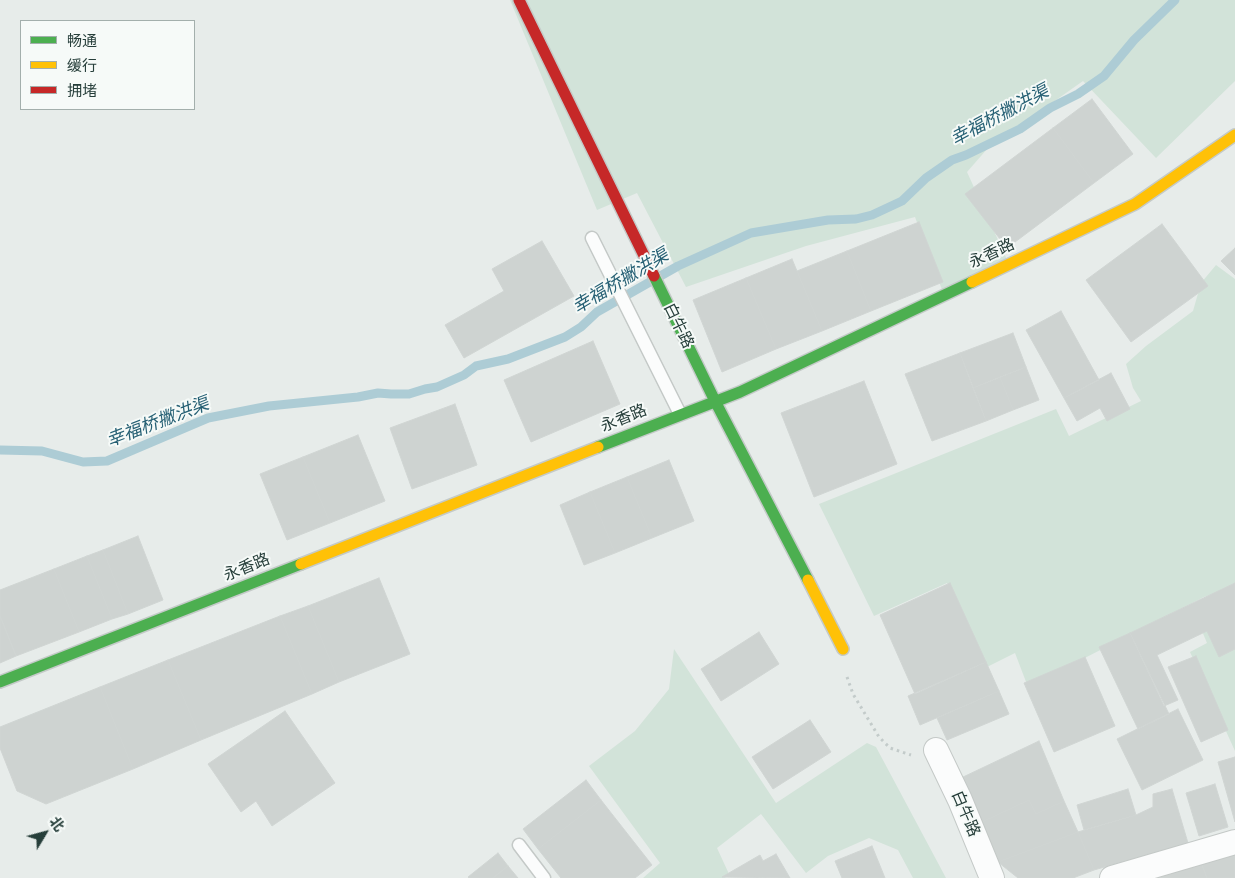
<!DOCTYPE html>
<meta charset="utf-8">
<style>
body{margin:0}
#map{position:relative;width:1235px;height:878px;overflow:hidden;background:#e7ecea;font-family:"DejaVu Sans","Noto Sans SC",sans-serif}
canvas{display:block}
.legend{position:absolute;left:20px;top:20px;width:175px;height:90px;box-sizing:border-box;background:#f6faf8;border:1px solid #a3afac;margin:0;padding:6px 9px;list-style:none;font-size:15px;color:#263e3a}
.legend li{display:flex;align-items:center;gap:10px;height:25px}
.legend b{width:25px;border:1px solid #a3afac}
.north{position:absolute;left:20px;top:808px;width:50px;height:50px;-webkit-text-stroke:4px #f6faf8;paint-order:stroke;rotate:53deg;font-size:14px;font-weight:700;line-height:20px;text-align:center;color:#263e3a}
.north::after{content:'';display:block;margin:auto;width:18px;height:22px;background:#263e3a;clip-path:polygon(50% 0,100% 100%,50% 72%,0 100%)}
</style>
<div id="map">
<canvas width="1235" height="878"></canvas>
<ul class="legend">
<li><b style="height:6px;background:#4caf50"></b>畅通</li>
<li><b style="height:6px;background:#ffc107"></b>缓行</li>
<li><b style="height:6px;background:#c62828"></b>拥堵</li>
</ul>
<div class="north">北</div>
</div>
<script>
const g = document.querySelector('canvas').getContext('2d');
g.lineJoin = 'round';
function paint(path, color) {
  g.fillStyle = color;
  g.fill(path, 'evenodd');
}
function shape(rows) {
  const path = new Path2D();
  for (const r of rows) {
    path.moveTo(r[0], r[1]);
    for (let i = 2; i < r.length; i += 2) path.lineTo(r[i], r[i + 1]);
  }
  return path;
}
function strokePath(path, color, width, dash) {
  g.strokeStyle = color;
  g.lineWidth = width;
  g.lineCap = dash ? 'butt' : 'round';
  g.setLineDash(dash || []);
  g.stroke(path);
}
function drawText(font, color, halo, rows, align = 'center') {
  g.font = font + ' "DejaVu Sans","Noto Sans SC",sans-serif';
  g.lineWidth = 4;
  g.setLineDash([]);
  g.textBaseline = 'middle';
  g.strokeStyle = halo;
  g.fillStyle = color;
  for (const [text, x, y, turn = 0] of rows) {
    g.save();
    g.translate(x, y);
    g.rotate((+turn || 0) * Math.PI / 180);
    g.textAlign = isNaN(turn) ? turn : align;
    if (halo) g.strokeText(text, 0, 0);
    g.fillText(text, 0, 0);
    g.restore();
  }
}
paint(shape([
 [510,0,1235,0,1235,81,1156,158,1083,81,988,148,967,172,1009,264,944,295,915,217,806,246,686,287,637,193,597,210],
 [1216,265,1235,279,1235,587,1204,597,1028,687,1015,653,987,667,947,583,874,616,819,504,1056,409,1069,436,1141,401,1133,388,1126,364,1146,346,1193,311,1201,283],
 [1199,624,1235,645,1235,751,1190,652,1207,643],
 [674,649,776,803,867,743,876,747,946,878,913,878,898,850,869,838,828,856,806,873,761,814,717,848,729,874,725,878,643,878,660,863,589,766,635,731,669,689]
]), '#d2e3d9');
strokePath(shape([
 [0,450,42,451,83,462,107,461,208,418,269,406,358,397,378,393,391,394,409,394,425,389,437,387,464,375,476,366,508,359,565,337,581,327,597,312,678,266,751,233,828,220,856,219,872,215,902,201,926,178,952,160,966,155,1020,129,1050,108,1078,94,1104,76,1134,40,1175,0]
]), '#adccd5', 9);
const building = shape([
 [1092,99,1133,154,1094,183,1053,128,1092,99],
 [1053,128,1094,183,1007,248,965,194,1053,128],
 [919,222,943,282,871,311,847,251,919,222],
 [1162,224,1208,286,1131,342,1086,280,1162,224],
 [542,241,574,296,464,358,445,325,504,291,492,269,542,241],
 [1235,248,1235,275,1221,261,1235,248],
 [847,251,871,311,822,331,797,271,847,251],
 [792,259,822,331,776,349,746,278,792,259],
 [746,278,776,349,722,372,693,300,746,278],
 [1061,311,1099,380,1064,398,1026,330,1061,311],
 [1013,333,1026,367,973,388,960,353,1013,333],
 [593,341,620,404,531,442,504,380,593,341],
 [960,353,986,421,932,441,905,374,960,353],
 [1026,367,1039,400,1013,410,1000,377,1026,367],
 [1111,373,1130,409,1107,421,1100,408,1077,421,1064,398,1111,373],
 [1000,377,1013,410,986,421,973,388,1000,377],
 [864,381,897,464,814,497,781,413,864,381],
 [455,404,477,465,412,489,390,428,455,404],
 [358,435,385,501,330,523,303,457,358,435],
 [303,457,330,523,287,540,260,474,303,457],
 [669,460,694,521,652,538,627,477,669,460],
 [627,477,652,538,615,553,590,492,627,477],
 [590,492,615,553,584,565,560,505,590,492],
 [138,536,163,600,128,614,103,550,138,536],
 [103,550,128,614,112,619,87,556,103,550],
 [87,556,112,619,79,632,54,569,87,556],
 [54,569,79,632,16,656,0,616,0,590,54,569],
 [379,578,410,654,339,682,308,606,379,578],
 [950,583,986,662,915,694,880,615,950,583],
 [1235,583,1235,649,1219,657,1207,631,1157,655,1178,700,1164,706,1130,633,1235,583],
 [308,606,339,682,312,694,280,616,308,606],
 [0,616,16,656,0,663,0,616],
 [280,616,312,694,201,740,168,660,280,616],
 [759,632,779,664,721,701,701,669,759,632],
 [1130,633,1169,714,1138,729,1099,647,1130,633],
 [1196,656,1228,730,1201,742,1168,667,1196,656],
 [1085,657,1115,726,1054,752,1024,683,1085,657],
 [168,660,201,740,133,769,100,687,168,660],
 [986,662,999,691,920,725,908,696,986,662],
 [100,687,133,769,46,804,17,791,0,748,0,727,100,687],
 [999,691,1009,714,947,740,937,718,999,691],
 [1178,709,1203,760,1142,790,1117,739,1178,709],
 [285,711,335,783,272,826,256,801,241,812,208,764,285,711],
 [810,720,831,752,773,789,752,757,810,720],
 [1039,741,1064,801,1036,814,1029,800,982,822,961,778,1039,741],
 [1235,757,1235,822,1218,762,1235,757],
 [586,780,601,800,538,849,523,829,586,780],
 [1215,784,1228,827,1199,836,1186,793,1215,784],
 [1128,789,1136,815,1084,830,1077,805,1128,789],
 [1172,789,1188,843,1094,870,1078,832,1136,815,1153,807,1153,794,1172,789],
 [601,800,652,865,635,878,561,878,538,849,601,800],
 [1029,800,1036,814,1064,801,1078,832,998,862,982,822,1029,800],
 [1078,832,1094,870,1073,878,1018,878,998,862,1078,832],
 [872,846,885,878,842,878,835,861,872,846],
 [1235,851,1235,878,1207,878,1201,862,1235,851],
 [498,853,508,866,493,878,469,878,468,877,498,853],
 [776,854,790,878,722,877,760,855,763,861,776,854],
 [1201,862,1207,878,1158,878,1201,862],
 [508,866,518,878,493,878,508,866]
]);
paint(building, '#ced3d1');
strokePath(building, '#d0d5d3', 1);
const lane = shape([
 [592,238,680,414],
 [519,845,544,878]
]);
const street = shape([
 [936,750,960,800,992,878],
 [1112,878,1235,842]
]);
const fast = shape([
 [654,276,715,401,808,580],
 [598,447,740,392,972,282],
 [0,682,301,564]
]);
const slow = shape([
 [972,282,1135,204,1235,135],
 [301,564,598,447],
 [808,580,843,649]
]);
const jam = shape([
 [519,0,654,276]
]);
strokePath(lane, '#c4c9c7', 15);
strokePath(street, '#c4c9c7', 26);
strokePath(fast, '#c4cac8', 14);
strokePath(slow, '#c4cac8', 14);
strokePath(jam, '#c4cac8', 14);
strokePath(shape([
 [847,677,853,694,879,737,890,748,911,755]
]), '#c3cbca', 3, [2.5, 4]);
strokePath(lane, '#fbfcfc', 12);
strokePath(street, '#fbfcfc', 24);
strokePath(fast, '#4caf50', 11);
strokePath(slow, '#ffc107', 11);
strokePath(jam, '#c62828', 11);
drawText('16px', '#263e3a', '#f6faf8', [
 ["永香路",992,254,-25],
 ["白牛路",678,326,64],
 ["永香路",624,419,-22],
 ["永香路",247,568,-22],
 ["白牛路",965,814,67]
]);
drawText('italic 18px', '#266074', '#f6faf8', [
 ["幸福桥撇洪渠",1000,116,-28],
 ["幸福桥撇洪渠",621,282,-31],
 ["幸福桥撇洪渠",158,423,-21]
]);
</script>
